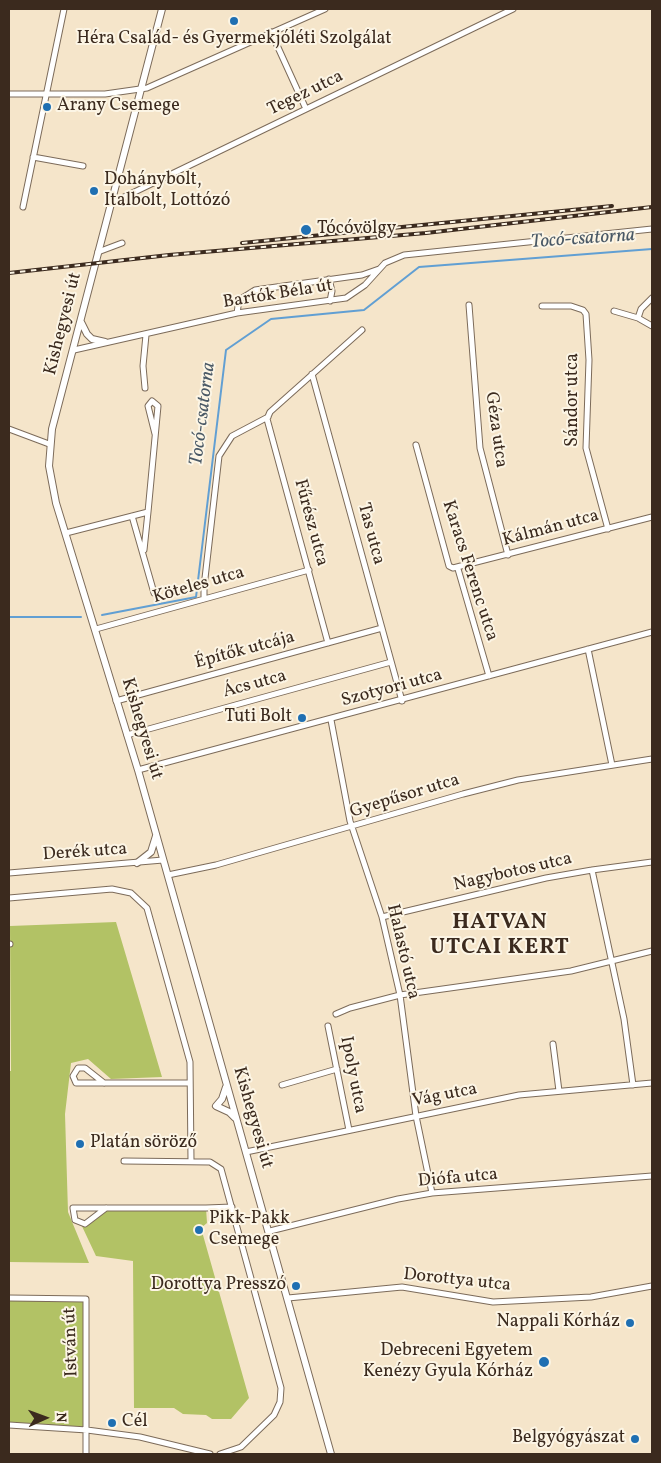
<!DOCTYPE html>
<meta charset="utf-8">
<style>
body{margin:0}
#map{position:relative;width:661px;height:1463px;overflow:hidden;background:#f5e5ca;font-family:Vollkorn,serif}
canvas{display:block}
.frame{position:absolute;inset:0;border:10px solid #3b2a1e;pointer-events:none}
.north{position:absolute;left:20px;top:1393px;width:50px;height:50px;-webkit-text-stroke:4px #fcf5e5;paint-order:stroke;rotate:88deg;font-size:14px;font-weight:700;line-height:20px;text-align:center;color:#3b2a1e}
.north::after{content:'';display:block;margin:auto;width:18px;height:22px;background:#3b2a1e;clip-path:polygon(50% 0,100% 100%,50% 72%,0 100%)}
</style>
<div id="map">
<canvas width="661" height="1463"></canvas>
<div class="frame"></div>
<div class="north">N</div>
</div>
<script>
const g = document.querySelector('canvas').getContext('2d');
g.lineJoin = 'round';
function paint(path, color) {
  g.fillStyle = color;
  g.fill(path, 'evenodd');
}
function shape(rows) {
  const path = new Path2D();
  for (const r of rows) {
    path.moveTo(r[0], r[1]);
    for (let i = 2; i < r.length; i += 2) path.lineTo(r[i], r[i + 1]);
  }
  return path;
}
function strokePath(path, color, width, dash) {
  g.strokeStyle = color;
  g.lineWidth = width;
  g.lineCap = dash ? 'butt' : 'round';
  g.setLineDash(dash || []);
  g.stroke(path);
}
function drawText(font, color, halo, rows, align = 'center') {
  g.font = font + ' Vollkorn,serif';
  g.lineWidth = 4;
  g.setLineDash([]);
  g.textBaseline = 'middle';
  g.strokeStyle = halo;
  g.fillStyle = color;
  for (const [text, x, y, turn = 0] of rows) {
    g.save();
    g.translate(x, y);
    g.rotate((+turn || 0) * Math.PI / 180);
    g.textAlign = isNaN(turn) ? turn : align;
    if (halo) g.strokeText(text, 0, 0);
    g.fillText(text, 0, 0);
    g.restore();
  }
}
paint(shape([
 [116,922,162,1077,111,1079,88,1059,71,1063,65,1114,68,1212,89,1263,9,1262,9,1071,11,1071,10,926],
 [106,1208,206,1208,207,1223,201,1228,249,1398,231,1419,212,1419,206,1415,183,1414,174,1408,134,1408,133,1261,96,1256,80,1222,85,1224],
 [9,1298,86,1299,87,1430,9,1425]
]), '#b2c265');
strokePath(shape([
 [102,615,196,597,226,350,271,319,364,310,419,267,652,249],
 [9,617,81,617]
]), '#619fd3', 2);
const minor = shape([
 [271,32,306,109],
 [9,94,105,94,147,88,325,9],
 [33,157,83,166],
 [111,201,120,199,513,9],
 [23,207,64,9],
 [98,252,122,243],
 [329,279,332,291,330,301],
 [469,305,480,448,508,555],
 [542,306,571,306,583,310,586,314,589,360,586,448,608,529],
 [614,311,638,318,652,326],
 [237,313,239,300,255,290,362,275,379,269],
 [638,318,641,309,652,298],
 [74,350,237,313,346,298,365,285,385,263,404,255,652,229],
 [312,374,402,701],
 [145,388,143,366,146,335],
 [9,429,49,444],
 [416,445,449,566,453,568,652,517],
 [132,516,154,593],
 [66,533,148,512,158,406,152,401,148,406,155,434],
 [144,550,148,512],
 [458,569,489,676],
 [204,599,204,587,219,456,232,436,268,417],
 [96,629,309,570],
 [328,643,267,419,270,412,362,330],
 [588,649,612,765],
 [116,701,382,628],
 [331,720,350,821,382,917,400,995,416,1116,432,1193],
 [127,735,391,662],
 [138,770,652,632],
 [592,870,624,1019,633,1085],
 [9,873,163,860],
 [168,875,216,865,463,794,518,780,652,759],
 [9,898,112,889,131,893,147,908,190,1062,191,1161],
 [382,917,546,878,592,870,652,862],
 [9,944,10,944],
 [336,1014,350,1008,400,995,571,971,652,951],
 [328,1026,349,1130],
 [553,1044,559,1091],
 [104,1083,85,1068,78,1068,73,1076,76,1083,190,1083],
 [282,1085,337,1069],
 [246,1152,519,1095,652,1083],
 [124,1161,210,1162,221,1169,281,1388,280,1402,274,1415,241,1447,220,1454],
 [106,1208,85,1224,75,1220,73,1208,206,1208,232,1207],
 [270,1231,398,1199,432,1193,652,1176],
 [9,1298,86,1299,86,1454],
 [288,1298,402,1287,493,1302,591,1297,652,1286],
 [9,1425,87,1430,140,1437,210,1454]
]);
const tertiary = shape([
 [162,9,52,429,49,466,56,503,138,770,331,1454],
 [81,322,87,334,92,339,105,342],
 [137,863,151,852,156,836],
 [226,1087,222,1099,216,1106,229,1112,235,1118]
]);
strokePath(minor, '#7c6b5a', 7);
strokePath(tertiary, '#7c6b5a', 8);
strokePath(minor, '#fff', 5);
strokePath(tertiary, '#fff', 6);
const rail = shape([
 [242,243,612,206],
 [9,273,169,255,426,233,652,207]
]);
strokePath(rail, '#3b2a1e', 4);
strokePath(rail, '#fcf5e5', 2, [5.5]);
for (const [x, y, r, color] of [
 [234,21,5,"#1f6fb2"],
 [47,107,5,"#1f6fb2"],
 [94,191,5,"#1f6fb2"],
 [306,230,6,"#1f6fb2"],
 [302,718,5,"#1f6fb2"],
 [80,1144,5,"#1f6fb2"],
 [199,1230,5,"#1f6fb2"],
 [296,1286,5,"#1f6fb2"],
 [630,1323,5,"#1f6fb2"],
 [544,1362,6,"#1f6fb2"],
 [112,1423,5,"#1f6fb2"],
 [635,1439,5,"#1f6fb2"]
]) {
  const dot = new Path2D();
  dot.arc(x, y, r, 0, 2 * Math.PI);
  g.fillStyle = color;
  g.fill(dot);
  strokePath(dot, '#fcf5e5', 2);
}
drawText('18px', '#3b2a1e', '#fcf5e5', [
 ["Héra Család- és Gyermekjóléti Szolgálat",234,40,"center"],
 ["Arany Csemege",57,107],
 ["Dohánybolt,",104,181],
 ["Italbolt, Lottózó",104,202],
 ["Tócóvölgy",317,230],
 ["Tuti Bolt",292,718,"right"],
 ["Platán söröző",90,1144],
 ["Pikk-Pakk",209,1220],
 ["Csemege",209,1241],
 ["Dorottya Presszó",286,1286,"right"],
 ["Nappali Kórház",620,1323,"right"],
 ["Debreceni Egyetem",533,1352,"right"],
 ["Kenézy Gyula Kórház",533,1373,"right"],
 ["Cél",122,1423],
 ["Belgyógyászat",625,1439,"right"]
], 'left');
drawText('18px', '#3b2a1e', '#fcf5e5', [
 ["Tegez utca",306,94,-26],
 ["Bartók Béla út",278,295,-9],
 ["Kishegyesi út",64,324,-76],
 ["Sándor utca",574,400,-90],
 ["Géza utca",495,430,82],
 ["Fűrész utca",310,523,75],
 ["Kálmán utca",551,529,-15],
 ["Tas utca",370,534,75],
 ["Karacs Ferenc utca",469,571,72],
 ["Köteles utca",199,586,-16],
 ["Építők utcája",245,651,-15],
 ["Ács utca",255,685,-15],
 ["Szotyori utca",392,689,-15],
 ["Kishegyesi út",141,729,73],
 ["Gyepűsor utca",405,797,-17],
 ["Derék utca",85,853,-4],
 ["Nagybotos utca",513,873,-13],
 ["Halastó utca",402,952,77],
 ["Ipoly utca",352,1075,79],
 ["Vág utca",445,1096,-11],
 ["Kishegyesi út",252,1118,74],
 ["Diófa utca",458,1179,-5],
 ["Dorottya utca",457,1281,6],
 ["István út",72,1342,-92]
]);
drawText('italic 19px', '#4a5966', '#fcf5e5', [
 ["Tocó-csatorna",583,240,-4],
 ["Tocó-csatorna",204,414,-83]
]);
g.letterSpacing = '1px';
drawText('bold 22px', '#3b2a1e', '#fcf5e5', [
 ["HATVAN",500,924],
 ["UTCAI KERT",500,949]
]);
g.letterSpacing = '0px';
</script>
